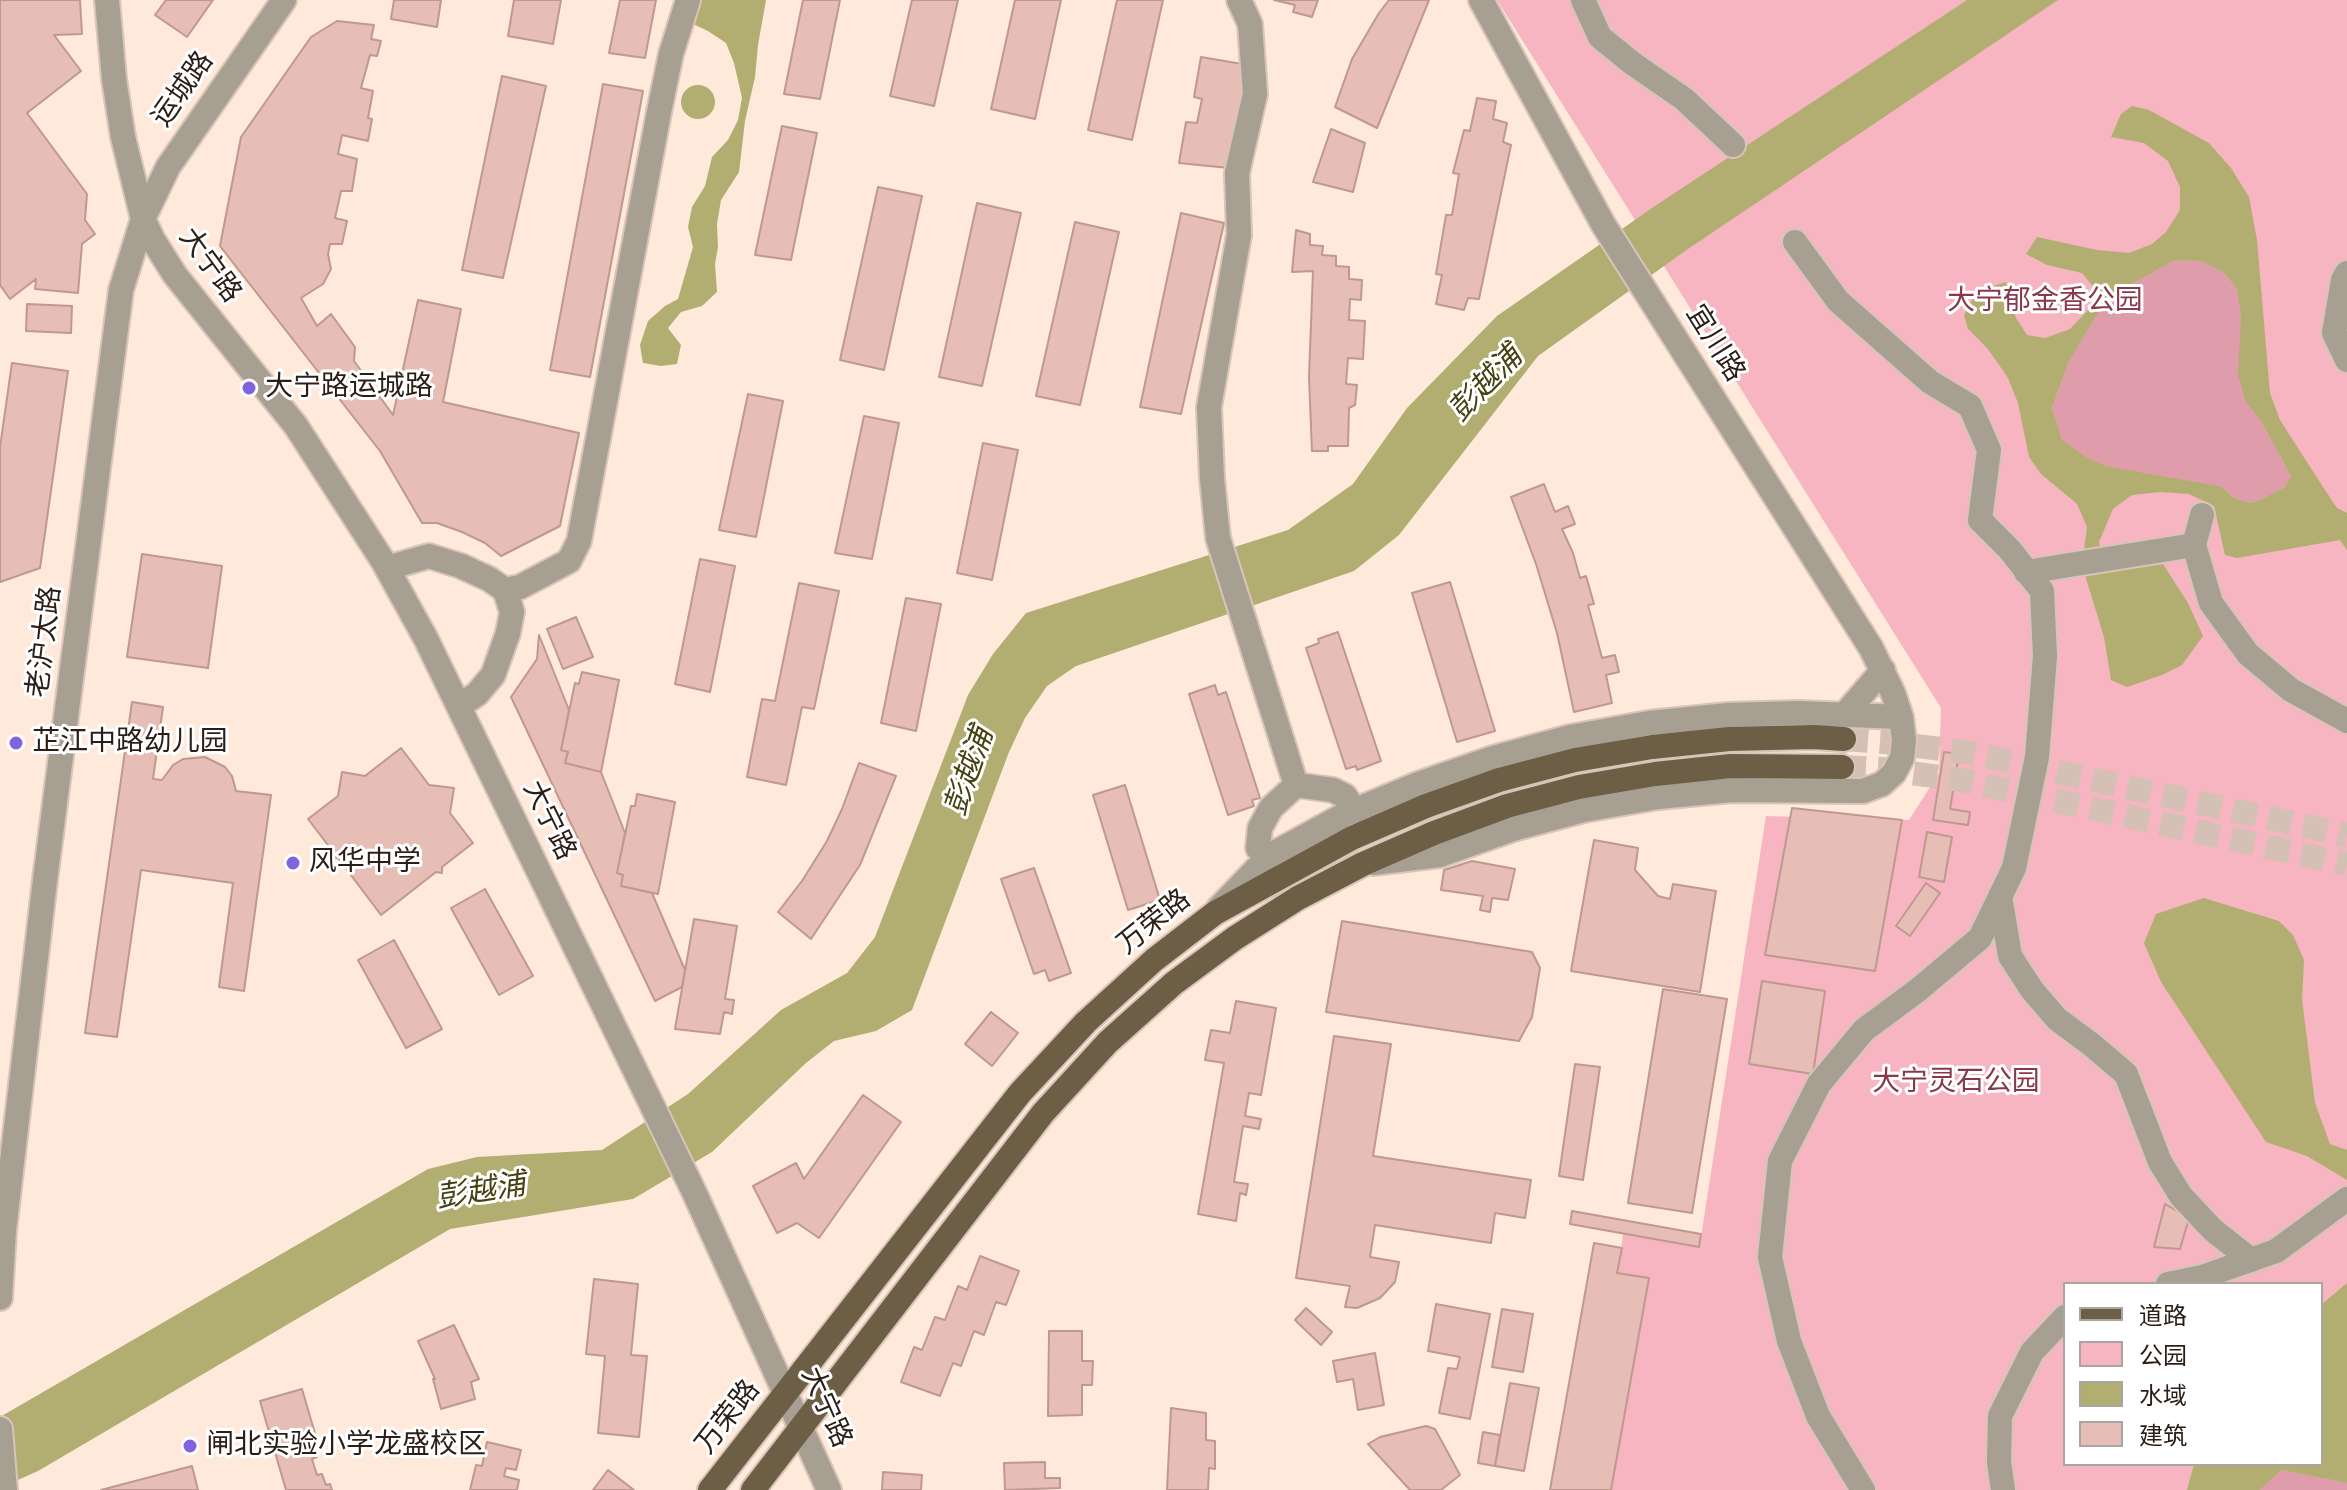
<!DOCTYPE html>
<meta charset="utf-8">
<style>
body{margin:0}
#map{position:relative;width:2347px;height:1490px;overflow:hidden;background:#fee9db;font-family:Jost,"Noto Sans SC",sans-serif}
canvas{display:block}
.legend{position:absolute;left:2063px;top:1282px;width:260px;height:184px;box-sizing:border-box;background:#fff;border:2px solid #aaa5a2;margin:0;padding:10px 14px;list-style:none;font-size:24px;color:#2a1e16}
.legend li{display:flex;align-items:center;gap:16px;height:40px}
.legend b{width:40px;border:2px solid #aaa5a2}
</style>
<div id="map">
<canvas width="2347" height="1490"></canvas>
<ul class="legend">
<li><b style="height:10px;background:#6d5f46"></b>道路</li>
<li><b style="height:22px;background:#f6b5c1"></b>公园</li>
<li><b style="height:22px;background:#b2ae71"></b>水域</li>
<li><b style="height:22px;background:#e7beb6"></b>建筑</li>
</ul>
</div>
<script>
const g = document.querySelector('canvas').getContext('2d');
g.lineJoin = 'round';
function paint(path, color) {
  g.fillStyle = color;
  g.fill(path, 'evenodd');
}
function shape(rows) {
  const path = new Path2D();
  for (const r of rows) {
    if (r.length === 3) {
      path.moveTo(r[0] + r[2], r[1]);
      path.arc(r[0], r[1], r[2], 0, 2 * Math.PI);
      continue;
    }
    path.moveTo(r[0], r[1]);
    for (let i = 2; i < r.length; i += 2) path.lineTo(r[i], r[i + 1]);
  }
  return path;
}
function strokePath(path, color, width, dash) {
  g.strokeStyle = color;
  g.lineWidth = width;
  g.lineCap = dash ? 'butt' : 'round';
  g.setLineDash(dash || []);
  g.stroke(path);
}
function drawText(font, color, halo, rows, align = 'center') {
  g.font = font + ' Jost,"Noto Sans SC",sans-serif';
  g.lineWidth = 6;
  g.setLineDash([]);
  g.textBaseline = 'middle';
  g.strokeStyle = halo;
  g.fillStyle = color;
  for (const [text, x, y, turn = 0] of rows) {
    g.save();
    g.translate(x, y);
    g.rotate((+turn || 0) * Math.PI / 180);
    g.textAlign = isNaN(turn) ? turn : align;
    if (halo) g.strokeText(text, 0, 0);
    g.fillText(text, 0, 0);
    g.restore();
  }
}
paint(shape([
 [1497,0,2347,0,2347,1490,1590,1490,1624,1227,1701,1237,1766,816,1909,820,1939,773,1941,708],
 [2065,1284,2321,1284,2321,1464,2065,1464]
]), '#f6b5c1');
paint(shape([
 [2175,260,2201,261,2223,272,2237,289,2241,318,2241,342,2246,402,2261,421,2291,476,2285,487,2262,499,2249,503,2234,498,2220,486,2106,466,2088,458,2062,440,2052,408,2068,363,2101,308,2128,286],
 [2281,1470,2347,1483,2347,1490,2260,1490]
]), '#df9caa');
paint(shape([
 [699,0,766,0,758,45,755,77,745,121,739,172,721,200,717,224,718,247,715,264,717,292,702,306,681,312,668,328,681,345,677,364,661,366,643,363,640,345,648,321,665,306,678,299,693,247,688,227,692,207,705,186,712,157,728,140,738,120,742,98,734,63,726,43,708,31,693,24],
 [1967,0,2058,0,1685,251,1538,356,1399,535,1354,571,1076,666,1047,686,1025,718,1009,752,912,1010,876,1031,834,1041,806,1063,712,1152,633,1199,450,1229,38,1471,0,1488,0,1417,428,1169,477,1157,602,1150,688,1094,781,1010,847,973,875,937,968,695,993,654,1026,613,1288,530,1353,484,1407,408,1497,316,1655,206],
 [698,102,17],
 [2132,106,2149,110,2209,143,2231,168,2249,197,2257,240,2270,393,2280,420,2321,484,2337,508,2347,513,2347,550,2340,540,2237,558,2225,555,2214,506,2189,494,2160,492,2132,495,2113,509,2099,542,2107,571,2163,564,2188,603,2203,636,2182,665,2162,675,2127,687,2111,680,2104,637,2085,575,2078,561,2084,550,2087,527,2077,504,2041,474,2029,457,2018,403,2008,378,1988,349,1968,329,1964,315,1972,300,1984,289,2006,282,2008,294,2016,318,2027,335,2045,338,2070,329,2089,309,2096,290,2082,273,2047,265,2026,254,2037,237,2097,250,2129,253,2152,244,2166,232,2180,210,2180,187,2168,161,2144,143,2111,137,2121,114],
 [2175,260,2201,261,2223,272,2237,289,2241,318,2238,375,2246,402,2261,421,2291,476,2285,487,2262,499,2250,503,2234,498,2220,486,2106,466,2088,458,2062,440,2052,408,2068,363,2101,308,2128,286],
 [2204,898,2279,921,2293,935,2304,960,2302,999,2315,1103,2330,1144,2347,1150,2347,1180,2307,1156,2266,1142,2161,982,2144,943,2156,914],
 [2347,1283,2347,1483,2281,1470,2260,1490,2187,1490,2194,1464,2321,1464,2321,1305]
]), '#b2ae71');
const building = shape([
 [0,0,80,0,82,34,54,35,81,71,27,113,87,194,85,220,95,234,82,244,78,293,35,289,36,279,10,299,0,285,0,0],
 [166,0,213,0,187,37,155,15,166,0],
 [394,0,441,0,437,27,391,19,394,0],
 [514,0,561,0,553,44,508,36,514,0],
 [620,0,656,0,645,58,609,53,620,0],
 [803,0,840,0,820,99,784,94,803,0],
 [912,0,958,0,934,106,890,96,912,0],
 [1015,0,1061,0,1035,119,991,109,1015,0],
 [1117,0,1163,0,1132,140,1088,130,1117,0],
 [1274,0,1318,0,1312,17,1293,12,1295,5,1274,0],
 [1389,0,1429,0,1377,128,1335,107,1352,59,1379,13,1389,0],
 [337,21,374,25,371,39,381,41,377,56,370,55,361,88,373,91,368,118,372,119,368,141,342,135,338,154,357,159,352,191,341,191,335,218,347,221,342,244,330,244,328,254,331,269,323,284,301,298,317,326,331,314,355,347,354,361,393,415,418,300,461,309,443,402,579,433,560,526,501,556,485,543,462,532,437,523,422,523,380,451,220,246,241,137,311,37,337,21],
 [1201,57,1248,65,1229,168,1179,163,1186,122,1197,123,1202,99,1194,97,1201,57],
 [502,76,546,86,503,278,462,270,502,76],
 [603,84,643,91,590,377,550,370,603,84],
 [1477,98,1496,101,1493,119,1507,123,1503,142,1511,145,1479,299,1468,298,1464,310,1436,304,1442,275,1436,274,1446,215,1452,215,1459,174,1453,173,1464,130,1470,131,1477,98],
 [782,126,817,133,791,260,755,255,782,126],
 [1331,129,1365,143,1353,192,1313,182,1331,129],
 [878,187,922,196,884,370,840,360,878,187],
 [977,203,1021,213,982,386,939,377,977,203],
 [1181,213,1224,223,1181,414,1140,407,1181,213],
 [1075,222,1119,232,1080,405,1036,396,1075,222],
 [1296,230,1310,234,1310,245,1323,246,1322,255,1336,256,1336,266,1349,267,1349,279,1362,280,1361,300,1350,299,1349,320,1365,321,1363,359,1348,358,1346,384,1357,385,1355,405,1349,408,1348,446,1328,446,1328,451,1312,451,1309,377,1313,271,1292,272,1296,230],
 [27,304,72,306,71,333,26,331,27,304],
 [12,363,68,371,40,568,0,582,0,447,12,363],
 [748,394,783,401,756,537,719,530,748,394],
 [864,416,899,423,872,559,835,553,864,416],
 [983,443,1018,450,992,580,957,573,983,443],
 [1544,484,1555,512,1568,506,1575,524,1562,529,1573,553,1580,578,1586,576,1594,604,1588,605,1602,658,1615,655,1619,672,1606,675,1612,703,1574,712,1557,633,1536,564,1511,497,1544,484],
 [142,554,222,566,208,668,127,657,142,554],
 [700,559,735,566,710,692,675,684,700,559],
 [1450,582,1495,731,1457,742,1412,593,1450,582],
 [799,583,839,591,814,709,802,707,786,785,747,777,762,699,775,701,799,583],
 [906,598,941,604,916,731,881,723,906,598],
 [576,617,593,657,563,669,547,629,576,617],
 [1338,632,1381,761,1357,770,1356,766,1346,769,1306,648,1319,643,1318,639,1338,632],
 [539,635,569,710,561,750,568,752,565,763,601,772,625,833,617,873,623,875,621,886,652,893,685,970,682,987,655,1001,511,697,537,659,539,635],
 [582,672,619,680,601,772,565,763,568,752,561,750,575,683,579,684,582,672],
 [1215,685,1218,695,1226,692,1260,798,1252,800,1254,806,1228,815,1189,694,1215,685],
 [132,702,163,707,153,779,162,780,173,765,183,759,205,757,225,767,232,776,236,791,271,795,244,991,219,987,233,883,141,870,117,1037,85,1033,132,702],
 [401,748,429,785,454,788,450,813,473,843,442,867,442,873,436,872,381,915,338,858,330,857,331,849,308,819,338,796,342,772,365,776,401,748],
 [1944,752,1959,754,1950,809,1970,812,1968,825,1933,820,1944,752],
 [859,763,896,776,860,865,811,939,778,912,802,881,827,841,842,809,859,763],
 [1125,785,1160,900,1128,910,1093,795,1125,785],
 [637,794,675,802,658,894,621,886,623,875,617,873,631,806,635,806,637,794],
 [1792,808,1902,820,1875,971,1765,955,1792,808],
 [1927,832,1952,837,1944,882,1919,877,1927,832],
 [1594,840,1638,848,1635,870,1658,896,1670,899,1673,884,1716,891,1700,992,1571,971,1594,840],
 [1472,861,1515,869,1508,900,1492,898,1490,912,1480,910,1483,896,1441,890,1444,870,1472,861],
 [1034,868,1071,973,1049,981,1045,970,1034,974,1001,879,1034,868],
 [1926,883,1940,893,1910,936,1896,926,1926,883],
 [485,889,533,976,499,995,451,908,485,889],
 [694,919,737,926,725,999,734,1000,732,1014,724,1012,720,1034,675,1029,694,919],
 [1342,921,1532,952,1540,968,1532,1017,1519,1041,1326,1012,1342,921],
 [394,940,442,1029,406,1048,358,960,394,940],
 [1762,981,1825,991,1813,1074,1749,1064,1762,981],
 [1663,989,1727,999,1692,1213,1628,1203,1663,989],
 [1236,1001,1276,1008,1261,1095,1249,1093,1245,1116,1261,1119,1259,1129,1243,1126,1234,1182,1248,1184,1246,1195,1240,1193,1236,1221,1198,1214,1224,1063,1205,1060,1211,1030,1230,1033,1236,1001],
 [991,1012,1018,1033,992,1066,965,1044,991,1012],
 [1334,1036,1391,1044,1373,1156,1531,1180,1525,1218,1495,1213,1491,1243,1375,1225,1370,1257,1399,1262,1395,1282,1380,1298,1357,1308,1345,1307,1350,1286,1296,1278,1334,1036],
 [1575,1064,1600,1067,1583,1180,1559,1176,1575,1064],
 [863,1095,901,1122,819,1238,797,1223,777,1233,753,1186,796,1163,804,1179,863,1095],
 [2165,1204,2189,1218,2180,1249,2154,1247,2165,1204],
 [1572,1211,1701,1234,1699,1247,1570,1224,1572,1211],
 [1594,1243,1622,1248,1617,1273,1649,1278,1611,1490,1550,1490,1594,1243],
 [980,1256,1019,1271,1006,1305,996,1302,984,1335,974,1331,961,1366,953,1363,940,1396,901,1382,914,1347,922,1350,935,1317,945,1320,958,1286,967,1290,980,1256],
 [594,1279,638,1284,631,1355,647,1356,639,1437,598,1433,605,1356,586,1354,594,1279],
 [1436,1304,1490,1314,1470,1419,1439,1413,1448,1368,1457,1369,1460,1357,1428,1351,1436,1304],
 [1306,1308,1332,1332,1321,1345,1295,1320,1306,1308],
 [1502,1309,1533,1314,1523,1372,1492,1367,1502,1309],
 [454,1325,479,1379,471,1382,475,1399,441,1409,433,1379,435,1379,418,1341,454,1325],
 [1049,1331,1082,1331,1082,1361,1093,1361,1092,1385,1082,1385,1082,1415,1048,1416,1049,1331],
 [1375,1353,1384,1405,1358,1410,1353,1379,1337,1382,1333,1361,1375,1353],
 [1510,1383,1539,1388,1524,1471,1495,1466,1510,1383],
 [302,1389,319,1447,315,1449,317,1457,312,1459,317,1475,322,1474,326,1485,330,1484,332,1490,286,1490,260,1401,302,1389],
 [1171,1408,1206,1413,1206,1440,1215,1441,1215,1469,1209,1468,1208,1490,1167,1490,1171,1408],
 [1426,1426,1435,1429,1460,1475,1441,1490,1410,1490,1368,1444,1380,1437,1426,1426],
 [1483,1432,1500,1435,1495,1466,1478,1463,1483,1432],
 [487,1442,521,1450,516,1470,506,1468,504,1476,519,1480,517,1490,470,1490,476,1465,482,1466,487,1442],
 [1045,1462,1045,1478,1060,1478,1060,1488,1005,1490,1004,1463,1045,1462],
 [192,1466,198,1490,101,1490,192,1466],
 [608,1470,634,1490,593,1490,608,1470],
 [883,1472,922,1475,921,1490,882,1490,883,1472]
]);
paint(building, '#e7beb6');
strokePath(building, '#bf9890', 2);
strokePath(shape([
 [1844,739,1884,742,1966,752,2347,835],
 [1842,767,1882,769,1961,780,2347,864]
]), '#d4c0b4', 24, [24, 12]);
const minor = shape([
 [107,0,114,79,123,137,143,219,153,240,175,275,296,426,383,561,426,639,695,1194,829,1490],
 [1239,0,1250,24,1255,94,1237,173,1239,235,1209,407,1212,478,1218,538,1296,785,1271,808,1260,828,1258,848,1269,856],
 [1583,0,1600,37,1632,63,1684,99,1733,145],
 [1795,242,1838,301,1930,382,1970,406,1989,450,1980,520,2010,550,2042,591,2045,656,2037,757,2014,868,1980,938,1918,990,1864,1030,1819,1084,1780,1161,1770,1257,1789,1341,1818,1416,1863,1490],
 [2347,273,2343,280,2334,333,2347,360],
 [2202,515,2194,545,2211,603,2248,654,2291,690,2347,721],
 [387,568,429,556,461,566,489,579,505,590,520,587,569,561,579,541,659,112,671,54,688,0],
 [2026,572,2194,545],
 [459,706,477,694,493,675,508,633,512,612,505,590],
 [1845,714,1883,670],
 [1296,785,1333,790,1345,796,1355,811],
 [1373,863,1440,855,1513,829,1584,810,1658,797,1732,790,1863,791,1882,784,1894,773,1902,758,1904,740,1901,717,1893,693,1871,648,1603,224,1481,0],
 [2000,896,2010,956,2032,990,2057,1019,2092,1045,2126,1074,2160,1162,2181,1196,2213,1230,2251,1260],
 [1219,908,1269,856,1344,815,1418,784,1493,758,1570,737,1649,723,1728,715,1798,713,1901,717],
 [2168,1284,2202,1277,2276,1251,2347,1199],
 [0,1298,4,1230,45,880,121,290,143,219,168,167,284,0],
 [0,1429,5,1490],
 [2003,1490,1999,1462,2000,1416,2032,1352,2065,1317]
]);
const major = shape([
 [710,1490,1020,1093,1086,1022,1154,960,1215,913,1352,838,1426,806,1499,780,1575,760,1652,747,1729,739,1814,737,1844,739],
 [753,1490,1043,1113,1108,1042,1174,983,1235,938,1298,898,1363,864,1434,833,1507,806,1579,787,1655,774,1731,766,1842,767]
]);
strokePath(minor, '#d8c4b8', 28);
strokePath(major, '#d8c4b8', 28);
strokePath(minor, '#a79f91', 24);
strokePath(major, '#6d5f46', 24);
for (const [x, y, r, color] of [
 [249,388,8,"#8263de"],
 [16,743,8,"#8263de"],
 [293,863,8,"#8263de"],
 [190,1446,8,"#8263de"]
]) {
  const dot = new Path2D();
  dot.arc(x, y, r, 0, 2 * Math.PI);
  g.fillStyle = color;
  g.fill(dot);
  strokePath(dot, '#fff', 3);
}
drawText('28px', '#2a1e16', '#fff', [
 ["运城路",184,90,-55],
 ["大宁路",209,266,54],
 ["宜川路",1714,344,58],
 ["老沪太路",46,642,-83],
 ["大宁路",548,821,64],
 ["万荣路",1155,923,-39],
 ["大宁路",825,1408,66],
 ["万荣路",729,1418,-52]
]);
drawText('28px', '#88384d', '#fff', [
 ["大宁郁金香公园",2045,302],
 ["大宁灵石公园",1956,1083]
]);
drawText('28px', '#2a1e16', '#fff', [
 ["大宁路运城路",265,388],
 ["芷江中路幼儿园",32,743],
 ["风华中学",309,863],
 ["闸北实验小学龙盛校区",206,1446]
], 'left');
drawText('italic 30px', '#454111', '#fff', [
 ["彭越浦",1487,385,-46],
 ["彭越浦",971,772,-71],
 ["彭越浦",481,1193,-9]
]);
</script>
